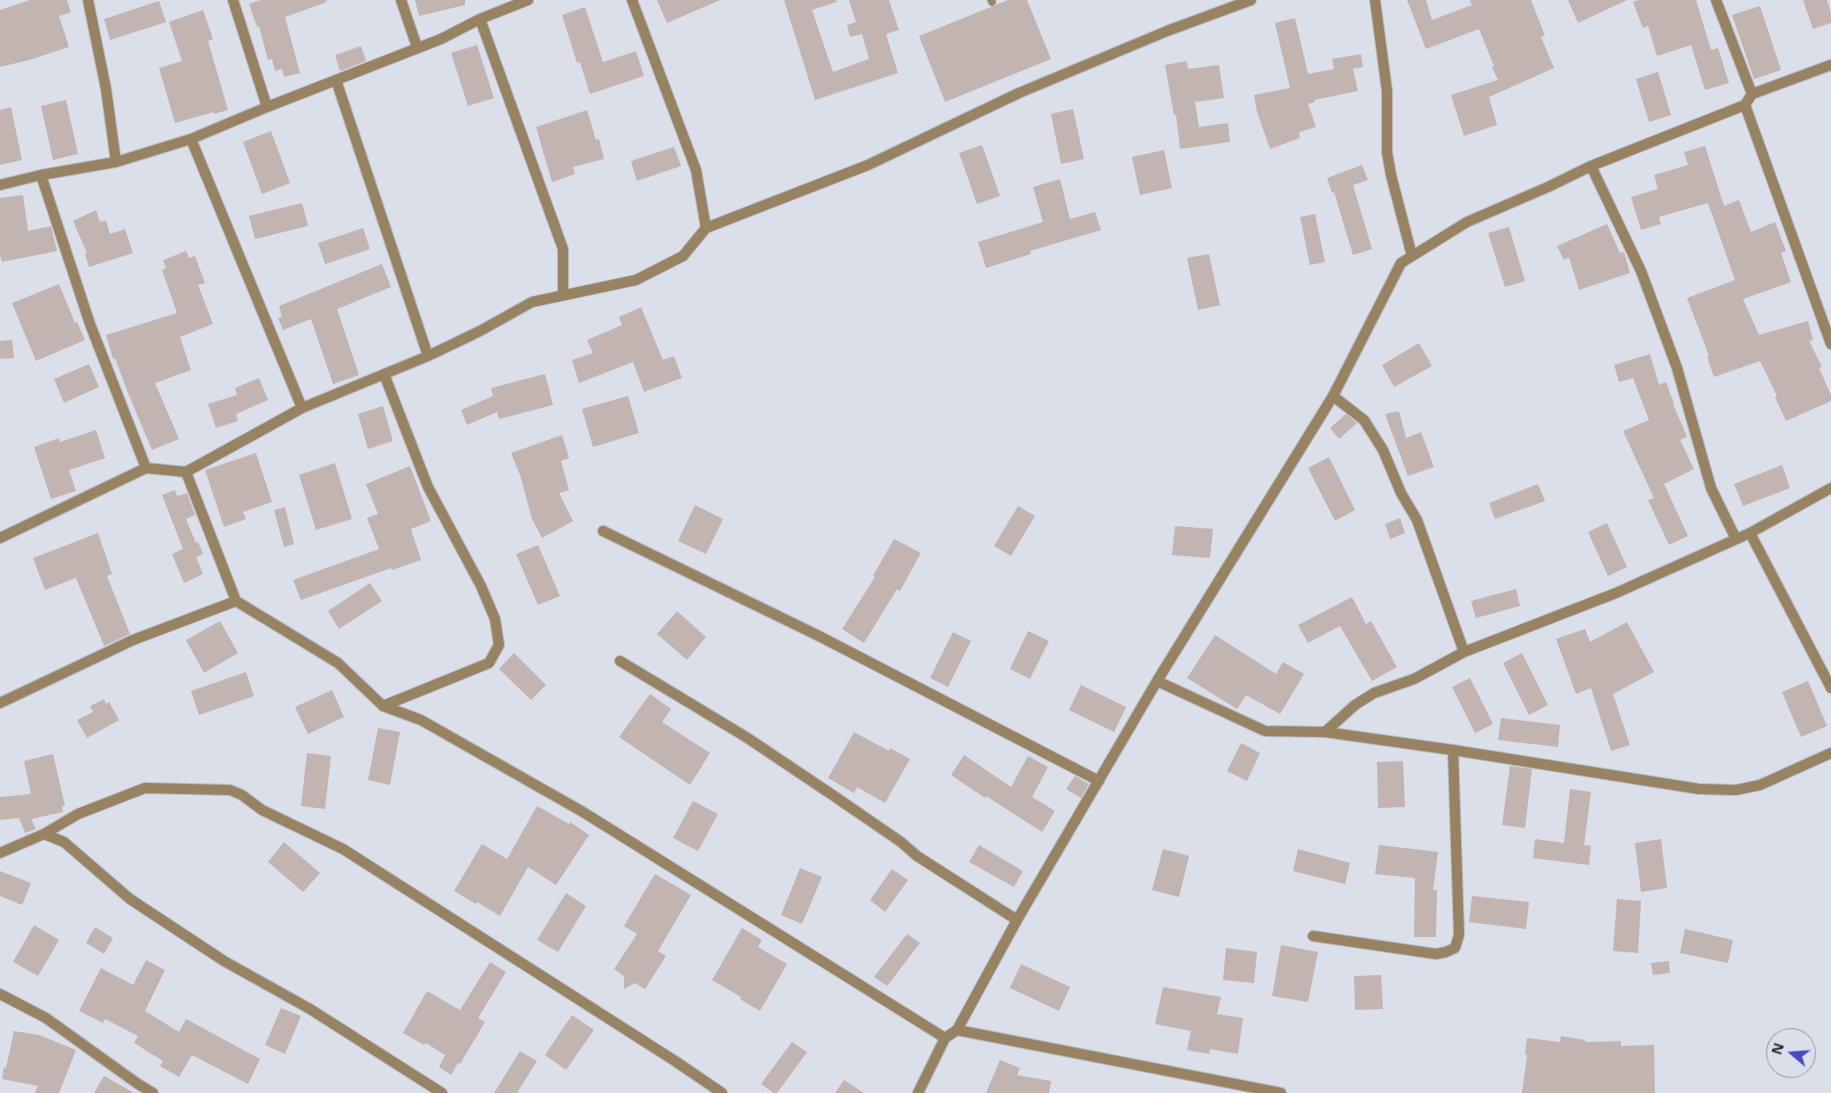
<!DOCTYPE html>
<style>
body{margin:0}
#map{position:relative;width:1831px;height:1093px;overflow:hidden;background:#dbdfea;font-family:"Open Sans",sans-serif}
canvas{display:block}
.north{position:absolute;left:1766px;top:1028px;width:50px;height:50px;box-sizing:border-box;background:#dbdfea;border:1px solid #92959d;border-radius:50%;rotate:288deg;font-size:14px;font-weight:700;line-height:20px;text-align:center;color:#25262a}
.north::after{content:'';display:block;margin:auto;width:18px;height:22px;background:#484bc1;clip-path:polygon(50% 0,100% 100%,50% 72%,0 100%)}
</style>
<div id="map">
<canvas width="1831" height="1093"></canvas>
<div class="north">N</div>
</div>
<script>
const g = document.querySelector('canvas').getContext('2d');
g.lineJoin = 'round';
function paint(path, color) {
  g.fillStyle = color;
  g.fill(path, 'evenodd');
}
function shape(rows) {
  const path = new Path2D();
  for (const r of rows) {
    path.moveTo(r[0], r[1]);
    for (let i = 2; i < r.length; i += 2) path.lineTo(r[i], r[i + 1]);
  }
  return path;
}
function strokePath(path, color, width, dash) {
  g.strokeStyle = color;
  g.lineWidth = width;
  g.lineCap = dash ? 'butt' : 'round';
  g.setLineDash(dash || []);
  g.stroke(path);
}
paint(shape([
 [30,0,67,0,71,12,59,16,69,47,29,60,0,67,0,10],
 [261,0,326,0,327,2,285,17,300,73,284,77,282,69,275,71,272,59,268,60,259,26,257,27,249,4],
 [415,0,465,0,465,5,419,16],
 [657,0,720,0,667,23],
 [784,0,836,0,837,2,812,10,833,72,869,59,862,34,850,37,847,25,856,22,849,0,889,0,899,30,886,34,898,73,815,100],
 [1008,0,1027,0,1051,59,945,102,919,36],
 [1407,0,1426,0,1432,20,1472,5,1470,0,1531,0,1545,36,1541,37,1554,68,1489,97,1497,125,1464,136,1451,95,1498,80,1492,67,1494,66,1479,29,1426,49],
 [1568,0,1627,0,1578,23],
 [1639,0,1696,0,1711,50,1718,48,1729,83,1705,90,1691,45,1657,56,1648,26,1643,28,1633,2],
 [1803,0,1827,0,1831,13,1831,23,1813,29],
 [159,1,166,22,110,40,104,19],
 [1760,6,1781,70,1754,79,1732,15],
 [585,7,603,62,636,51,644,76,590,94,580,62,577,63,562,15],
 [203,10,213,39,208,41,228,110,214,114,214,112,175,123,159,68,182,61,169,22],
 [1295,18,1308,74,1334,69,1332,59,1361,54,1363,67,1353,69,1358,91,1314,100,1315,102,1308,104,1316,127,1299,132,1300,138,1270,149,1257,112,1254,95,1290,88,1275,23],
 [477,45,494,98,468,106,451,53],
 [361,46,366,61,340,71,335,55],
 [1187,61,1188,69,1219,65,1224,98,1195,102,1199,127,1228,123,1230,142,1180,149,1176,115,1174,115,1165,65],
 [1658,72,1671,115,1649,122,1636,79],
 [66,100,78,154,53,160,41,106],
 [11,107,22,160,0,165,0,110],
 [1073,109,1084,159,1061,164,1051,114],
 [587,110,596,140,599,139,604,159,573,167,575,174,552,182,536,127],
 [271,131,290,183,262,194,243,142],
 [982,145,1000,196,977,204,959,153],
 [1705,146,1724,206,1739,200,1751,232,1775,222,1786,251,1781,253,1791,282,1743,299,1759,335,1808,321,1813,340,1809,341,1822,367,1819,368,1831,395,1831,401,1786,421,1775,397,1777,396,1760,361,1714,377,1707,357,1709,356,1687,298,1735,280,1708,203,1659,217,1661,224,1641,230,1631,197,1658,189,1654,175,1688,165,1684,152],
 [674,147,681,166,637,181,631,161],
 [1164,150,1172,188,1140,195,1132,157],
 [1362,165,1368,180,1353,185,1372,249,1353,255,1334,192,1332,193,1327,178],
 [1060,179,1070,219,1095,212,1101,230,1030,251,1031,254,986,268,978,242,1043,222,1033,187],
 [23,195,28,231,51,226,57,251,2,262,0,254,0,198],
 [302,203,308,226,255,239,249,216],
 [96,210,100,222,106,220,110,234,125,229,133,253,89,267,85,254,87,253,73,221],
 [1315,214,1325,262,1310,265,1300,217],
 [1607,224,1620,253,1624,252,1630,273,1579,290,1569,257,1564,260,1557,246],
 [1509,227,1525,281,1505,287,1488,233],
 [363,228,370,249,325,264,318,243],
 [186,251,189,258,195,256,205,283,198,285,213,324,180,337,191,370,155,383,179,439,152,450,128,393,115,358,113,359,106,335,177,313,162,270,166,268,163,260],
 [1209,254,1220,305,1198,310,1187,258],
 [382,264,391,287,337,309,359,375,333,384,311,319,283,330,278,318,282,317,279,306],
 [59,284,75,323,77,322,85,340,36,361,12,303],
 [641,307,663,360,674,356,682,378,644,392,633,362,579,383,572,360,593,353,587,340,622,325,619,317],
 [12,340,14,358,0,359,0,341],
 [1419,343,1432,366,1394,387,1382,365],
 [1650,354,1659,385,1666,382,1674,404,1673,404,1687,437,1680,440,1694,469,1664,484,1688,536,1669,545,1648,500,1654,498,1623,431,1649,420,1633,378,1619,382,1614,365],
 [89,364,99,387,64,403,54,379],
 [545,374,553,405,499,419,497,412,467,425,461,410,493,396,491,388],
 [259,378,268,400,236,414,238,421,216,428,208,404,237,395,235,388],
 [628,396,639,433,593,447,582,409],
 [383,406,393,441,368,449,358,414],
 [1399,411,1406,438,1421,432,1434,467,1408,476,1385,414],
 [1346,414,1357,423,1339,439,1330,428],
 [96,430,105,458,69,470,76,491,51,499,34,447,59,438,60,442],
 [562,435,569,458,561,461,569,490,559,493,573,521,542,538,532,519,520,475,511,453],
 [256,453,272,502,243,512,246,519,224,527,205,470],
 [1329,457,1355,510,1335,521,1308,468],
 [335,463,352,519,316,530,299,475],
 [1782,465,1790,488,1743,506,1734,484],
 [410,466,431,521,411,529,421,560,392,570,391,568,301,600,293,580,379,549,367,518,378,514,366,484],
 [1538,484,1545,501,1495,519,1489,503],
 [175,490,177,496,187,493,195,515,186,519,196,543,198,542,203,554,196,557,203,574,184,583,172,554,183,549,162,495],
 [695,505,723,519,706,554,678,541],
 [1018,506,1035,516,1011,556,994,546],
 [285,507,294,544,284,547,274,510],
 [1400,518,1405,533,1390,539,1385,524],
 [1607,523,1627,567,1608,576,1588,532],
 [1175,526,1213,529,1210,558,1172,555],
 [98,533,112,574,107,576,130,634,104,646,76,578,45,590,33,558],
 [894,539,921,553,900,591,897,589,864,643,842,629,875,577,873,576],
 [538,545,560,596,538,605,516,554],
 [370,583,382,601,339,629,328,611],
 [1516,589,1520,606,1476,618,1471,601],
 [1352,597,1366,624,1371,621,1397,667,1372,681,1340,626,1308,643,1298,625],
 [677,611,706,637,687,660,657,634],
 [220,621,238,653,204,673,186,640],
 [1627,622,1654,672,1613,694,1630,745,1611,751,1591,688,1576,694,1556,639,1585,629,1590,642],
 [1028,631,1049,641,1030,679,1010,669],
 [953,632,971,641,948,687,930,678],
 [1215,635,1276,674,1283,662,1304,674,1280,714,1246,695,1237,709,1187,678],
 [514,653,546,685,531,700,499,669],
 [1522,653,1548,705,1529,715,1503,663],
 [246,672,254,696,199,715,191,691],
 [1470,678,1493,724,1475,733,1452,687],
 [1808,681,1827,726,1801,737,1782,692],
 [1081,685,1126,707,1114,732,1069,710],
 [332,690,344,717,308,734,295,707],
 [650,694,671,709,662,722,710,753,690,785,619,737],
 [104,699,106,704,109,702,119,720,87,738,77,720,93,712,90,706],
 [1501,718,1560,725,1558,747,1498,740],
 [378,728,400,732,390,785,368,780],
 [854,732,889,751,890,748,910,759,885,803,857,787,854,793,828,778],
 [1241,743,1260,753,1247,781,1227,771],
 [307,753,331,756,325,809,301,806],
 [53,754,65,806,62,806,63,812,31,819,36,829,25,833,19,818,0,820,0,797,31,794,24,761],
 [964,755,1011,787,1028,756,1048,767,1032,797,1055,811,1042,832,986,796,985,798,951,775],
 [1403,761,1405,807,1378,808,1377,762],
 [1510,766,1532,769,1525,828,1502,825],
 [1075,776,1089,784,1081,798,1066,789],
 [1570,789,1591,792,1584,845,1591,846,1589,865,1533,858,1535,839,1564,843],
 [693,801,718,814,698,851,673,838],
 [537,806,569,824,570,822,589,835,556,885,528,867,500,916,477,902,476,904,454,891,482,844,507,859],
 [1661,839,1667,888,1641,892,1635,843],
 [284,842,320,873,303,892,268,862],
 [979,845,1023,871,1014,887,969,862],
 [1379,845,1438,852,1433,890,1437,890,1436,937,1414,937,1415,878,1375,874],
 [1163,849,1189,856,1179,897,1152,890],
 [1298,849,1350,863,1345,884,1293,871],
 [800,868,822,877,802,924,781,915],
 [892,869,908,880,885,912,870,900],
 [0,871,31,883,22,905,0,896],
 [655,874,691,895,658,951,666,956,645,989,635,983,624,989,624,976,614,969,637,934,624,926],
 [566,893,586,906,558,952,537,940],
 [1472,896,1529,902,1526,929,1469,922],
 [1617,899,1641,901,1638,953,1613,951],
 [34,925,59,940,38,976,13,962],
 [95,927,113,938,104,954,86,943],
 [742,928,762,940,758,947,787,964,760,1011,740,999,741,997,712,980],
 [1685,929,1733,940,1728,963,1680,953],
 [907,934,920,943,887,986,874,977],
 [1281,945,1318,952,1308,1002,1272,996],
 [1226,948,1257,952,1254,983,1223,980],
 [146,960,165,970,145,1011,179,1032,186,1019,260,1059,248,1084,192,1055,179,1077,160,1066,163,1061,134,1043,138,1036,105,1019,103,1023,79,1011,101,968,133,985],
 [1669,961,1670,973,1653,975,1651,963],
 [490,962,506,972,478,1018,485,1022,460,1064,458,1063,451,1075,439,1067,445,1055,426,1043,424,1045,403,1033,427,991,460,1010],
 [1021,964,1070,987,1059,1011,1010,988],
 [1381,975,1383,1009,1355,1010,1354,976],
 [1163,987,1221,997,1217,1014,1243,1018,1238,1054,1210,1049,1209,1054,1187,1050,1191,1031,1155,1024],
 [281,1008,301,1016,285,1054,265,1045],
 [572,1015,594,1030,566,1070,545,1055],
 [14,1031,39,1035,76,1050,59,1093,35,1093,38,1086,2,1079,4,1067,6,1068],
 [1561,1036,1585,1040,1585,1042,1621,1041,1621,1046,1654,1045,1655,1093,1522,1093,1527,1055,1525,1054,1527,1038,1560,1042],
 [792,1042,807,1052,777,1093,774,1093,761,1084],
 [520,1051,537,1061,517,1093,494,1093],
 [1000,1060,1020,1068,1017,1075,1051,1081,1049,1093,986,1093],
 [104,1076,134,1093,94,1093],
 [844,1080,864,1093,835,1093]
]), '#c1b4b1');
const lane = shape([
 [991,0,992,2]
]);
const street = shape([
 [88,0,106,89,116,162,191,139,267,107,441,39,480,19,528,0],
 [233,0,267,107],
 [401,0,417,47],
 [1375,0,1387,91,1387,152,1391,175,1412,256],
 [1716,0,1752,94],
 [480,19,563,249,563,295],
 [336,80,428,356],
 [1745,105,1831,344],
 [191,139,302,408],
 [1591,166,1641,271,1677,368,1711,488,1736,539],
 [41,175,90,324,146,468,186,472,302,408,428,356,480,331,532,302,636,280,683,256,706,228,696,170,632,0],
 [0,185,41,175,116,162],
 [706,228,868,165,1019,93,1167,31,1251,0],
 [1333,396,1364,420,1383,450,1401,493,1417,520,1464,652],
 [603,531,819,636,1099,781],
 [1750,533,1831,688],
 [0,538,146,468],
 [236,601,338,663,383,706,421,720,583,812,945,1038],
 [620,661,746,737,834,796,901,842,917,856,1017,920],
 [1157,681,1265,731,1325,732,1453,750,1699,789,1736,790,1760,785,1831,753],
 [0,703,133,640,236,601,186,472],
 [383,706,489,663,499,645,495,619,481,586,428,487,384,374],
 [1325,732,1355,705,1374,693,1414,679,1464,652,1616,593,1750,533,1831,488],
 [44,834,64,842,130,899,224,961,310,1009,442,1093],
 [0,853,44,834,78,814,145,788,230,790,242,795,262,810,343,849,675,1061,722,1093],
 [1313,936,1436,954,1446,952,1455,948,1459,935,1453,750],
 [0,994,46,1018,138,1084,153,1093],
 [957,1030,1281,1093],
 [918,1093,945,1038,957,1030,1017,920,1157,681,1333,396,1401,263,1467,222,1548,187,1591,166,1745,105,1752,94,1831,65]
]);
strokePath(lane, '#b7bac4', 9);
strokePath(street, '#b7bac4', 12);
strokePath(lane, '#978261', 7);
strokePath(street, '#978261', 10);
</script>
